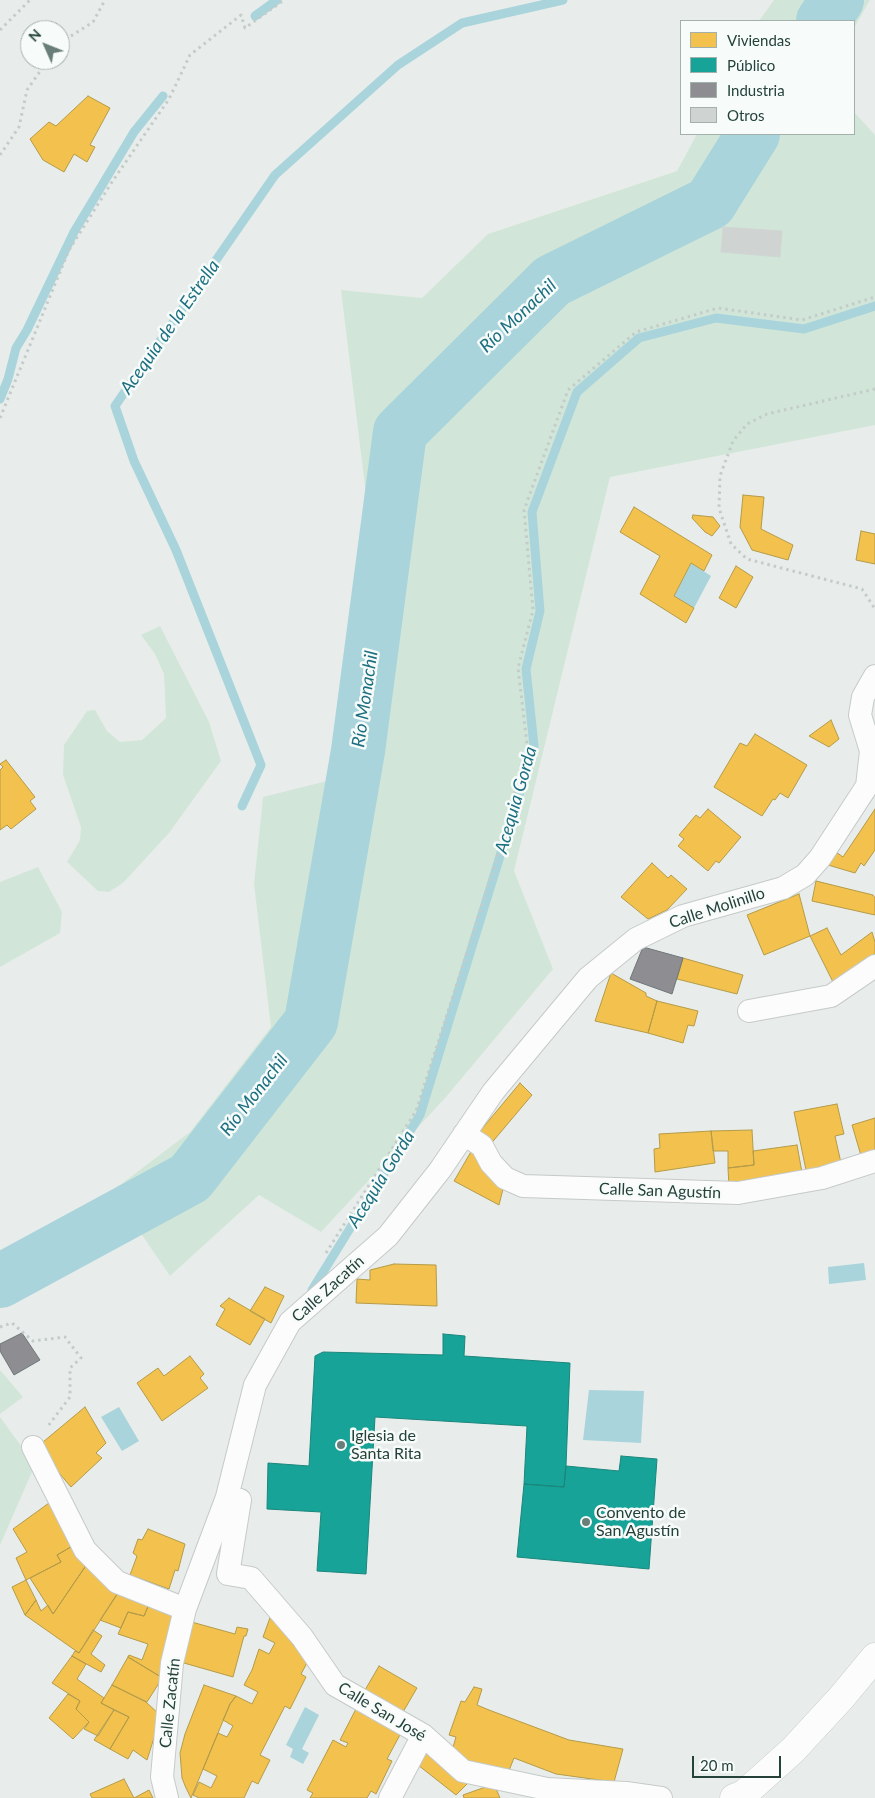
<!DOCTYPE html>
<meta charset="utf-8">
<style>
body{margin:0}
#map{position:relative;width:875px;height:1798px;overflow:hidden;background:#e8edeb;font-family:Lato,sans-serif}
canvas{display:block}
.legend{position:absolute;left:680px;top:20px;width:175px;height:115px;box-sizing:border-box;background:#f7fbf9;border:1px solid #a3b1ad;margin:0;padding:6px 9px;list-style:none;font-size:15px;color:#24423a}
.legend li{display:flex;align-items:center;gap:10px;height:25px}
.legend b{width:25px;border:1px solid #a3b1ad}
.north{position:absolute;left:20px;top:20px;width:50px;height:50px;box-sizing:border-box;background:#f7fbf9;border:1px solid #a3b1ad;border-radius:50%;rotate:314deg;font-size:14px;font-weight:700;line-height:20px;text-align:center;color:#24423a}
.north::after{content:'';display:block;margin:auto;width:18px;height:22px;background:#697e78;clip-path:polygon(50% 0,100% 100%,50% 72%,0 100%)}
.scale{position:absolute;left:692px;top:1756px;width:89px;height:22px;box-sizing:border-box;border:2px solid #24423a;border-top:0;padding-left:6px;font-size:15px;line-height:18px;white-space:nowrap;color:#24423a;-webkit-text-stroke:4px #f7fbf9;paint-order:stroke}
</style>
<div id="map">
<canvas width="875" height="1798"></canvas>
<ul class="legend">
<li><b style="height:14px;background:#f2c14e"></b>Viviendas</li>
<li><b style="height:14px;background:#17a398"></b>Público</li>
<li><b style="height:14px;background:#8d8d92"></b>Industria</li>
<li><b style="height:14px;background:#cfd4d2"></b>Otros</li>
</ul>
<div class="north">N</div>
<div class="scale">20 m</div>
</div>
<script>
const g = document.querySelector('canvas').getContext('2d');
g.lineJoin = 'round';
function paint(path, color) {
  g.fillStyle = color;
  g.fill(path, 'evenodd');
}
function shape(rows) {
  const path = new Path2D();
  for (const r of rows) {
    path.moveTo(r[0], r[1]);
    for (let i = 2; i < r.length; i += 2) path.lineTo(r[i], r[i + 1]);
  }
  return path;
}
function strokePath(path, color, width, dash) {
  g.strokeStyle = color;
  g.lineWidth = width;
  g.lineCap = dash ? 'butt' : 'round';
  g.setLineDash(dash || []);
  g.stroke(path);
}
function drawText(font, color, halo, rows, align = 'center') {
  g.font = font + ' Lato,sans-serif';
  g.lineWidth = 5;
  g.setLineDash([]);
  g.textBaseline = 'middle';
  g.strokeStyle = halo;
  g.fillStyle = color;
  for (const [text, x, y, turn = 0] of rows) {
    g.save();
    g.translate(x, y);
    g.rotate((+turn || 0) * Math.PI / 180);
    g.textAlign = isNaN(turn) ? turn : align;
    if (halo) g.strokeText(text, 0, 0);
    g.fillText(text, 0, 0);
    g.restore();
  }
}
paint(shape([
 [774,0,870,0,854,28,854,21,759,21],
 [854,112,875,135,875,425,610,477,514,871,553,969,446,1097,321,1232,259,1195,170,1276,112,1191,190,1132,271,1027,254,884,263,797,327,781,368,511,341,290,422,298,488,234,677,171,697,134,854,134],
 [160,626,209,722,221,761,169,833,123,883,109,892,98,891,67,862,80,840,81,827,63,775,64,745,87,711,95,710,107,731,120,742,142,740,166,718,164,674,155,654,141,635],
 [38,867,62,912,60,933,0,967,0,882],
 [0,1370,23,1397,0,1414],
 [0,1417,35,1465,0,1545]
]), '#d1e6d8');
paint(shape([
 [691,563,711,576,694,608,674,596],
 [864,1263,866,1280,829,1284,828,1267],
 [589,1390,644,1391,641,1443,583,1440],
 [119,1407,139,1441,122,1451,101,1417],
 [305,1707,319,1715,302,1749,309,1753,303,1764,290,1757,293,1749,286,1745]
]), '#a9d4db');
const homes = shape([
 [88,96,110,108,90,145,95,147,87,162,74,154,64,172,43,160,30,139,49,122,56,126,88,96],
 [743,495,764,497,761,529,793,545,788,560,752,550,740,527,743,495],
 [634,507,712,555,704,571,691,563,674,596,694,608,686,623,640,594,660,556,620,532,634,507],
 [693,515,713,517,720,526,712,536,705,532,692,518,693,515],
 [861,531,875,534,875,564,856,560,861,531],
 [736,566,753,577,736,608,719,598,736,566],
 [831,720,839,739,829,747,809,736,831,720],
 [755,734,807,765,788,798,780,793,775,800,773,799,762,816,714,787,740,743,747,746,755,734],
 [6,760,35,797,30,801,36,809,11,829,7,825,0,830,0,770,3,767,0,764,6,760],
 [708,809,741,837,719,863,716,861,708,871,678,846,684,839,679,835,696,815,700,818,708,809],
 [875,809,875,850,864,866,861,863,855,873,828,865,836,852,843,857,875,809],
 [652,863,668,878,671,875,687,889,667,910,648,919,621,897,652,863],
 [816,881,873,895,875,898,875,915,812,901,816,881],
 [799,894,810,936,764,955,747,915,799,894],
 [827,928,841,955,872,932,875,942,875,955,835,986,810,936,827,928],
 [683,958,743,975,737,994,677,979,683,958],
 [611,973,646,993,646,996,657,1001,648,1033,595,1021,611,973],
 [657,1001,698,1011,694,1026,688,1025,683,1043,648,1033,657,1001],
 [520,1083,532,1095,489,1146,476,1136,520,1083],
 [837,1104,844,1134,835,1136,841,1163,806,1170,794,1112,837,1104],
 [875,1118,875,1155,862,1159,852,1125,875,1118],
 [752,1130,754,1165,728,1168,728,1151,713,1151,711,1131,752,1130],
 [711,1131,715,1163,655,1172,654,1149,660,1148,659,1134,711,1131],
 [797,1145,803,1178,729,1186,728,1168,754,1165,753,1151,797,1145],
 [472,1150,503,1189,499,1205,454,1181,472,1150],
 [394,1264,436,1265,437,1306,356,1303,357,1279,370,1280,370,1270,394,1264],
 [265,1287,284,1296,271,1323,250,1311,265,1287],
 [229,1298,265,1319,250,1345,216,1325,225,1309,220,1306,229,1298],
 [190,1356,204,1374,200,1378,208,1388,162,1421,137,1383,158,1368,164,1376,190,1356],
 [85,1407,106,1443,96,1453,102,1458,71,1487,37,1447,85,1407],
 [49,1503,76,1544,57,1555,61,1562,26,1580,16,1558,27,1552,13,1529,49,1503],
 [148,1529,185,1544,178,1571,175,1570,169,1589,130,1575,137,1556,133,1553,138,1539,142,1540,148,1529],
 [76,1544,87,1564,53,1614,30,1578,61,1562,57,1555,76,1544],
 [87,1564,122,1587,79,1653,25,1615,36,1600,41,1611,48,1605,53,1614,87,1564],
 [26,1580,36,1600,25,1615,12,1587,26,1580],
 [119,1591,150,1602,144,1616,128,1612,121,1628,100,1620,119,1591],
 [150,1602,182,1613,161,1677,128,1657,129,1655,142,1660,148,1644,118,1634,128,1612,144,1616,150,1602],
 [271,1615,307,1663,301,1674,306,1677,290,1709,285,1706,260,1755,270,1760,258,1784,252,1781,244,1798,199,1798,193,1795,199,1782,211,1788,217,1776,203,1769,218,1733,227,1737,233,1726,223,1720,230,1704,236,1696,252,1704,258,1692,244,1685,252,1670,259,1649,269,1654,275,1643,263,1637,271,1615],
 [188,1621,235,1634,237,1627,248,1629,246,1636,244,1636,233,1677,177,1661,188,1621],
 [93,1630,102,1636,91,1654,105,1665,101,1672,72,1656,75,1651,79,1653,93,1630],
 [72,1656,86,1664,77,1679,104,1698,101,1703,114,1710,98,1736,84,1729,89,1722,76,1709,80,1701,52,1683,72,1656],
 [128,1657,161,1677,159,1683,147,1702,112,1685,128,1657],
 [379,1666,417,1688,403,1712,365,1690,379,1666],
 [112,1685,146,1702,161,1716,147,1760,133,1750,128,1759,110,1749,129,1717,101,1703,112,1685],
 [204,1685,236,1696,230,1704,191,1798,186,1788,182,1778,180,1753,185,1734,204,1685],
 [474,1687,482,1689,477,1705,489,1710,569,1740,623,1749,614,1782,556,1774,514,1758,506,1778,451,1754,456,1737,449,1735,461,1701,465,1702,474,1687],
 [68,1694,80,1701,76,1709,89,1722,73,1739,49,1718,68,1694],
 [357,1707,401,1733,387,1759,392,1761,376,1794,371,1791,367,1798,310,1798,313,1793,307,1790,333,1740,346,1747,348,1743,340,1740,357,1707],
 [114,1710,129,1717,110,1749,94,1740,114,1710],
 [429,1745,474,1777,456,1795,418,1765,429,1745],
 [124,1779,134,1798,149,1790,153,1798,92,1798,90,1794,124,1779],
 [494,1784,500,1798,464,1798,463,1795,494,1784]
]);
paint(homes, '#f2c14e');
strokePath(homes, '#b49b48', 1);
const public = shape([
 [443,1334,465,1336,464,1356,570,1363,566,1466,564,1487,524,1484,527,1426,375,1417,366,1574,317,1571,321,1512,267,1509,268,1463,309,1466,315,1356,323,1352,443,1355,443,1334],
 [621,1456,657,1459,649,1569,517,1557,524,1484,564,1487,566,1466,619,1471,621,1456]
]);
paint(public, '#17a398');
strokePath(public, '#1b867c', 1);
const industry = shape([
 [643,947,683,958,672,994,630,979,643,947],
 [22,1333,40,1360,14,1375,0,1351,0,1344,22,1333]
]);
paint(industry, '#8d8d92');
strokePath(industry, '#6e7678', 1);
strokePath(shape([
 [255,16,277,0],
 [0,399,8,379,16,348,27,330,74,232,134,132,163,96],
 [242,806,261,765,176,550,134,461,115,406,275,175,398,65,462,23,563,0],
 [312,1290,420,1115,534,746,526,669,540,611,532,512,577,392,639,338,716,318,804,329,875,306]
]), '#a9d4db', 9);
strokePath(shape([
 [823,21,837,0],
 [0,1281,190,1178,311,1022,358,751,400,432,552,281,710,203,753,134]
]), '#a9d4db', 54);
const building = shape([
 [723,227,782,231,780,257,721,252,723,227]
]);
paint(building, '#cfd4d2');
strokePath(building, '#d1d6d4', 1);
const street = shape([
 [749,1011,831,996,875,966],
 [464,1134,482,1146,491,1163,505,1178,523,1186,738,1193,822,1178,875,1161],
 [33,1447,85,1550,117,1582,185,1609],
 [227,1497,240,1500,228,1574,251,1578,302,1637,335,1685,423,1735,463,1771,547,1789,626,1793,661,1798],
 [167,1798,162,1777,172,1663,185,1609,227,1497,255,1385,290,1322,388,1236,440,1170,493,1092,588,978,636,939,683,916,783,888,805,875,820,858,867,786,871,751,860,715,863,697,875,676],
 [390,1798,423,1735]
]);
const secondary = shape([
 [734,1798,744,1794,793,1750,841,1698,875,1657]
]);
strokePath(street, '#c5cac8', 24);
strokePath(secondary, '#c3cbc8', 29);
strokePath(shape([
 [0,30,30,0],
 [60,43,93,22,105,0],
 [0,155,19,127,27,90,48,60],
 [875,389,767,414,747,424,733,441,720,476,719,508,731,544,747,559,862,589,875,609],
 [0,418,69,250,112,182,169,99,190,55,241,15,245,28,284,0],
 [326,1253,416,1111,501,846,527,744,518,668,533,610,524,510,568,390,636,332,718,308,802,320,875,297],
 [0,1327,12,1323,33,1341,65,1337,81,1358,70,1368,70,1397,48,1426]
]), '#c3ccca', 3, [2.5, 4]);
strokePath(street, '#fcfcfc', 22);
strokePath(secondary, '#fcfcfc', 28);
for (const [x, y, r, color] of [
 [341,1445,5,"#697e78"],
 [586,1522,5,"#697e78"]
]) {
  const dot = new Path2D();
  dot.arc(x, y, r, 0, 2 * Math.PI);
  g.fillStyle = color;
  g.fill(dot);
  strokePath(dot, '#f7fbf9', 2);
}
drawText('16px', '#24423a', '#f7fbf9', [
 ["Calle Molinillo",717,908,-18],
 ["Calle San Agustín",660,1191,2],
 ["Calle Zacatín",328,1289,-42],
 ["Calle Zacatín",170,1703,-84],
 ["Calle San José",382,1712,31]
]);
drawText('16px', '#24423a', '#f7fbf9', [
 ["Iglesia de",351,1436],
 ["Santa Rita",351,1454],
 ["Convento de",596,1513],
 ["San Agustín",596,1531]
], 'left');
drawText('italic 18px', '#1c6f80', '#f7fbf9', [
 ["Río Monachil",518,316,-43],
 ["Acequia de la Estrella",170,327,-55],
 ["Río Monachil",365,699,-82],
 ["Acequia Gorda",516,800,-74],
 ["Río Monachil",254,1095,-52],
 ["Acequia Gorda",381,1179,-58]
]);
</script>
